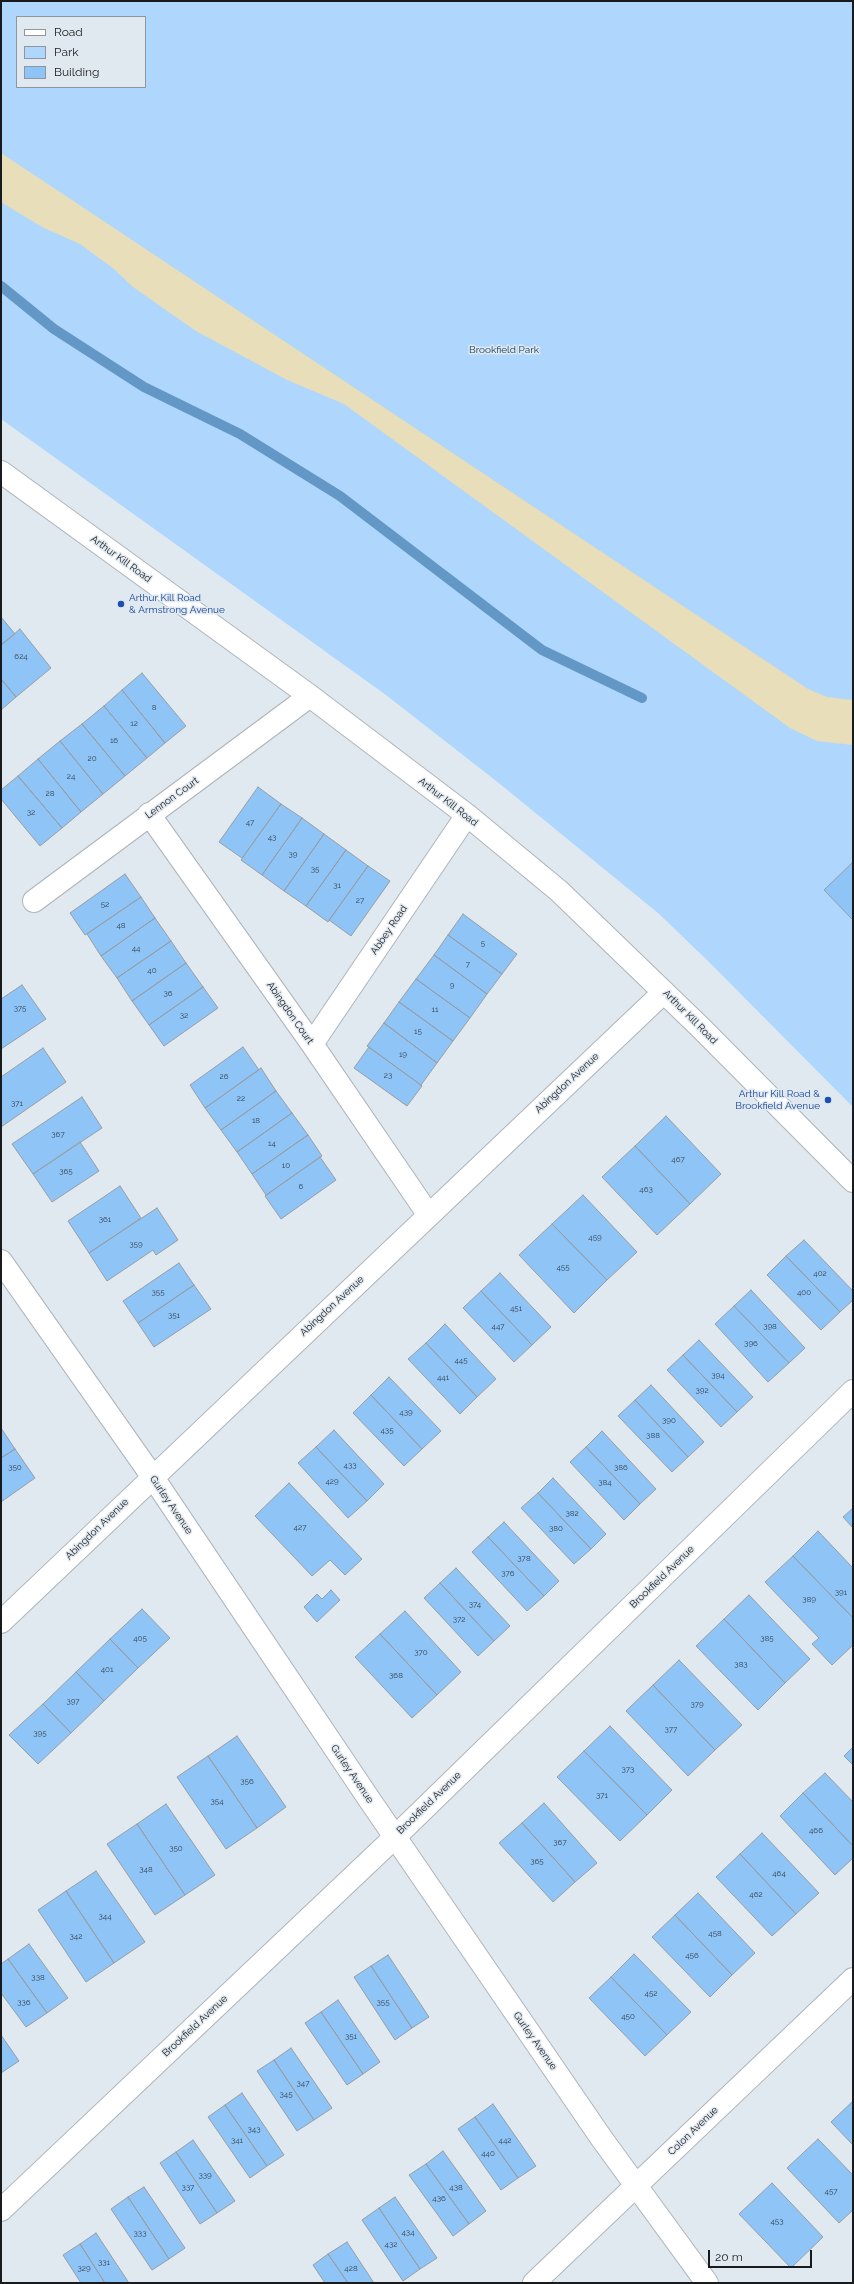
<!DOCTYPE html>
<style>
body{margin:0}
#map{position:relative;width:854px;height:2284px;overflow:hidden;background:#e1e9f0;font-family:Raleway,sans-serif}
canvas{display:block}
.frame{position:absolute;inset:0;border:2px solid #181a1d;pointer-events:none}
.legend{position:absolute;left:16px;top:16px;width:130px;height:72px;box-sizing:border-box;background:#e1e9f0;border:1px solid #91969c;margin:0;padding:5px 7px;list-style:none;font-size:12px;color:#181a1d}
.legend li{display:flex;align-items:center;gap:8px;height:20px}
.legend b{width:20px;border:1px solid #91969c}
.scale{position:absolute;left:708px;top:2250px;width:104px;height:18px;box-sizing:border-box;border:2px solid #181a1d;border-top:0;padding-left:5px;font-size:12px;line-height:14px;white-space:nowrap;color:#181a1d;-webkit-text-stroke:3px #e1e9f0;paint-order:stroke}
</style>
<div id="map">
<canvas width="854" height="2284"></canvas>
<div class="frame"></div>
<ul class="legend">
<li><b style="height:5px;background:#fff"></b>Road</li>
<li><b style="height:11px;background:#afd6fc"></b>Park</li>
<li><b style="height:11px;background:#8fc4f6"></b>Building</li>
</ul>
<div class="scale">20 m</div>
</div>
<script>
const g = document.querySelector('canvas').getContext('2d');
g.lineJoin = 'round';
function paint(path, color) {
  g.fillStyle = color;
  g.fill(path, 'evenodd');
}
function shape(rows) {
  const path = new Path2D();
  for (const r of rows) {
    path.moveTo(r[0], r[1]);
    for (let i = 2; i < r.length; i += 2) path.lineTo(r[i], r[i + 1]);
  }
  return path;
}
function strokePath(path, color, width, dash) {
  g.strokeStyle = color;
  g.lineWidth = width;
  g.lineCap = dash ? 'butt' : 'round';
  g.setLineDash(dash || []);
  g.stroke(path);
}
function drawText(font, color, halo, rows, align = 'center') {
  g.font = font + ' Raleway,sans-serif';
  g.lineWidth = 3;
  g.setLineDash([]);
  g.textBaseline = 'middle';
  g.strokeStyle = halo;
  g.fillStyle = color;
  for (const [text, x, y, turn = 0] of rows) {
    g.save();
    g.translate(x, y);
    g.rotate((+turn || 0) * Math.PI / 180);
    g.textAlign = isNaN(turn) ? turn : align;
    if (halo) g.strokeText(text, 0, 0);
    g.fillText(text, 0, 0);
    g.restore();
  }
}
paint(shape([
 [1,1,853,1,853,1107,707,960,658,913,500,784,386,695,1,419],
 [17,17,145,17,145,87,17,87]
]), '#afd6fc');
paint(shape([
 [1,153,808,689,827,697,853,700,853,745,817,741,790,728,344,404,287,380,196,331,133,287,114,269,80,244,44,228,17,212,1,202]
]), '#e8deb9');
strokePath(shape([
 [1,286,54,329,144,387,240,434,340,496,542,650,642,698]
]), '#6297c6', 10);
const building = shape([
 [1,617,15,634,1,645,1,617],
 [20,629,51,668,16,697,1,679,1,645,20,629],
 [142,673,186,726,165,743,122,690,142,673],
 [1,679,16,697,1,710,1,679],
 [122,690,165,743,147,758,104,706,122,690],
 [104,706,147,758,125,776,82,724,104,706],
 [82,724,125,776,103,794,60,741,82,724],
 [60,741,103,794,81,812,38,759,60,741],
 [38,759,81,812,62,828,18,776,38,759],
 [18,776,62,828,40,846,1,799,1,790,18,776],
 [258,787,281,804,242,858,219,842,258,787],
 [281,804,302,818,262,875,241,860,281,804],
 [302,818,324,834,284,891,262,875,302,818],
 [324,834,346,850,306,906,284,891,324,834],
 [346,850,368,866,328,922,306,906,346,850],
 [853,862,853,920,824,890,853,862],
 [368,866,390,881,351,936,329,920,368,866],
 [125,874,141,897,85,935,70,913,125,874],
 [141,897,155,918,101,956,87,934,141,897],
 [463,914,517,954,502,974,448,935,463,914],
 [155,918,171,941,117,978,101,956,155,918],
 [448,935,502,974,487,994,434,955,448,935],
 [171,941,186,963,132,1001,117,978,171,941],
 [434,955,487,994,470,1018,416,979,434,955],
 [186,963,203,987,149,1025,132,1001,186,963],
 [416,979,470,1018,453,1041,399,1002,416,979],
 [22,985,46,1019,1,1049,1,999,22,985],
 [203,987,218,1008,164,1046,149,1025,203,987],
 [399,1002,453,1041,437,1063,384,1023,399,1002],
 [384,1023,437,1063,421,1085,367,1046,384,1023],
 [243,1047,259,1070,205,1108,190,1085,243,1047],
 [369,1047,422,1086,407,1106,354,1068,369,1047],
 [43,1048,66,1082,1,1127,1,1077,43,1048],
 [261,1068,276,1091,221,1130,205,1108,261,1068],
 [276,1091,292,1113,237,1152,221,1130,276,1091],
 [82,1097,102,1128,33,1174,12,1144,82,1097],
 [292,1113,308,1135,252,1174,237,1152,292,1113],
 [666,1116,721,1174,690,1204,635,1146,666,1116],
 [308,1135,322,1156,266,1195,252,1174,308,1135],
 [80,1142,99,1171,52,1202,33,1174,80,1142],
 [635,1146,690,1204,657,1235,602,1177,635,1146],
 [320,1157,336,1180,281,1219,265,1196,320,1157],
 [120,1186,141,1218,89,1253,68,1221,120,1186],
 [583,1195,637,1252,607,1280,552,1224,583,1195],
 [157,1208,178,1240,156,1255,153,1250,107,1281,89,1253,157,1208],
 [552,1224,607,1280,574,1313,519,1255,552,1224],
 [804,1240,853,1291,853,1300,840,1312,786,1256,804,1240],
 [786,1256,840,1312,821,1330,767,1275,786,1256],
 [179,1263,194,1285,138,1323,123,1301,179,1263],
 [500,1273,551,1327,532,1345,481,1291,500,1273],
 [194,1285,211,1309,154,1347,138,1323,194,1285],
 [751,1290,805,1348,789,1363,734,1306,751,1290],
 [481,1291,532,1345,514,1362,463,1308,481,1291],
 [734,1306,789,1363,768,1382,715,1324,734,1306],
 [445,1324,496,1379,477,1397,426,1343,445,1324],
 [699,1340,753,1397,737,1412,683,1355,699,1340],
 [426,1343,477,1397,460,1414,408,1359,426,1343],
 [683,1355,737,1412,721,1427,667,1370,683,1355],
 [389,1377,441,1431,422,1449,371,1395,389,1377],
 [651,1385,704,1442,688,1457,635,1400,651,1385],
 [371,1395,422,1449,404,1466,353,1413,371,1395],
 [635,1400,688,1457,672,1472,618,1416,635,1400],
 [1,1428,15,1449,1,1458,1,1428],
 [334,1430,384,1484,367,1501,316,1447,334,1430],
 [602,1431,656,1489,640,1504,586,1447,602,1431],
 [316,1447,367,1501,348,1518,298,1463,316,1447],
 [586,1447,640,1504,624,1520,570,1462,586,1447],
 [15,1449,35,1478,1,1502,1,1458,15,1449],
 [553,1478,606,1534,591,1549,538,1493,553,1478],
 [289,1483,362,1559,345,1575,330,1560,312,1576,255,1516,289,1483],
 [538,1493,591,1549,574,1564,521,1508,538,1493],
 [853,1508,853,1528,843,1517,853,1508],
 [504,1522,559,1581,544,1596,488,1537,504,1522],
 [818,1531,853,1568,853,1618,793,1556,818,1531],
 [488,1537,544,1596,527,1611,472,1552,488,1537],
 [793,1556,853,1618,853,1645,832,1665,812,1644,819,1638,765,1582,793,1556],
 [456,1568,510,1626,494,1641,440,1583,456,1568],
 [440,1583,494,1641,478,1656,424,1598,440,1583],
 [331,1590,340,1600,317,1622,304,1607,317,1594,322,1599,331,1590],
 [749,1595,810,1659,785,1683,724,1619,749,1595],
 [142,1609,170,1638,138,1668,110,1639,142,1609],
 [405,1611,461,1672,437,1695,380,1634,405,1611],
 [724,1619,785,1683,758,1710,696,1646,724,1619],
 [380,1634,437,1695,412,1718,355,1657,380,1634],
 [110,1639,138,1668,104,1701,76,1672,110,1639],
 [679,1660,742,1725,715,1750,653,1685,679,1660],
 [76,1672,104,1701,71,1733,43,1704,76,1672],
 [653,1685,715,1750,688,1776,626,1711,653,1685],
 [43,1704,71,1733,38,1764,9,1735,43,1704],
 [610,1726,672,1790,647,1815,584,1751,610,1726],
 [237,1736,286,1807,257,1828,208,1756,237,1736],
 [853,1747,853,1765,844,1756,853,1747],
 [584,1751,647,1815,620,1841,557,1777,584,1751],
 [208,1756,257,1828,226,1849,177,1777,208,1756],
 [825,1773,853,1802,853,1846,803,1793,825,1773],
 [803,1793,853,1846,853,1858,835,1875,780,1816,803,1793],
 [544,1803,597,1863,575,1882,522,1823,544,1803],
 [166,1804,215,1875,185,1895,137,1824,166,1804],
 [522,1823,575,1882,553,1902,499,1843,522,1823],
 [137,1824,185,1895,155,1915,107,1844,137,1824],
 [762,1833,819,1893,796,1914,740,1854,762,1833],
 [740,1854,796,1914,772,1936,716,1877,740,1854],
 [96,1871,145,1942,114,1963,66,1891,96,1871],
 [66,1891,114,1963,86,1982,38,1910,66,1891],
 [698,1893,755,1953,732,1975,675,1915,698,1893],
 [675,1915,732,1975,710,1997,652,1937,675,1915],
 [29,1944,68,1998,47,2013,8,1959,29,1944],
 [634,1954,691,2012,667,2035,611,1977,634,1954],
 [388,1955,429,2017,412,2028,371,1966,388,1955],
 [8,1959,47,2013,26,2027,1,1993,1,1964,8,1959],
 [371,1966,412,2028,395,2040,354,1977,371,1966],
 [611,1977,667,2035,645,2056,589,1998,611,1977],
 [338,2000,380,2062,363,2074,321,2012,338,2000],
 [321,2012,363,2074,347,2085,305,2023,321,2012],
 [1,2035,19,2061,1,2073,1,2035],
 [291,2048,332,2108,314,2120,274,2060,291,2048],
 [274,2060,314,2120,297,2131,257,2071,274,2060],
 [242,2093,284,2155,267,2166,225,2105,242,2093],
 [853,2101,853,2145,831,2122,853,2101],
 [493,2104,536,2166,518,2178,475,2117,493,2104],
 [225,2105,267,2166,250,2178,208,2117,225,2105],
 [475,2117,518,2178,501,2190,458,2129,475,2117],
 [818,2139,853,2175,853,2210,839,2223,787,2168,818,2139],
 [193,2140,235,2201,217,2213,176,2152,193,2140],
 [443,2151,486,2211,469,2224,426,2164,443,2151],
 [176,2152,217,2213,200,2224,160,2163,176,2152],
 [426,2164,469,2224,453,2236,409,2175,426,2164],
 [772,2183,823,2237,791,2268,739,2214,772,2183],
 [144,2187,185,2248,169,2259,128,2197,144,2187],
 [128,2197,169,2259,152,2270,111,2209,128,2197],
 [395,2197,437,2258,420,2269,379,2208,395,2197],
 [379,2208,420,2269,403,2281,362,2220,379,2208],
 [96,2233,129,2283,105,2283,80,2244,96,2233],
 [347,2242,374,2283,348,2283,328,2254,347,2242],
 [80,2244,105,2283,81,2283,63,2255,80,2244],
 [328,2254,348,2283,325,2283,313,2265,328,2254]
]);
paint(building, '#8fc4f6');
strokePath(building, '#979da4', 1);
const minor = shape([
 [1,472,310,696,467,815,559,891,700,1027,853,1181],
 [149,814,312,1044,428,1214],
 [34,901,310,696],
 [312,1044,467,815],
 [1,1261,152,1476,369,1799,602,2139,707,2283],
 [1,1622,664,992],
 [1,2210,395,1837,853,1391],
 [534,2283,853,1979]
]);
strokePath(minor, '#adb4bb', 24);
strokePath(minor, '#fff', 22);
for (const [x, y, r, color] of [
 [121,604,4,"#1a4fb4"],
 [828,1100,4,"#1a4fb4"]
]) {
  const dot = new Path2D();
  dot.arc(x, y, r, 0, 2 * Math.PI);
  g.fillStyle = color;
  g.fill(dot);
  strokePath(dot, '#e1e9f0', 1.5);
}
drawText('8px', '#364453', null, [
 ["624",21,657],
 ["8",154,708],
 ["12",134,724],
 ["16",114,741],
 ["20",92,759],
 ["24",71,777],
 ["28",50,794],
 ["32",31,813],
 ["47",250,823],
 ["43",272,838],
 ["39",293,855],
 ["35",315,870],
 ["31",337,886],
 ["27",360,901],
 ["52",105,905],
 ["48",121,926],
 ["5",483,944],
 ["44",136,949],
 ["7",468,965],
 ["40",152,971],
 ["9",452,986],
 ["36",168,994],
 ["375",20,1009],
 ["11",435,1010],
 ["32",184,1016],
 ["15",418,1032],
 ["19",403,1055],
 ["23",388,1076],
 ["26",224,1077],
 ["22",241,1099],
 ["371",17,1104],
 ["18",256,1121],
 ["367",58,1135],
 ["14",272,1144],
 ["467",678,1160],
 ["10",286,1166],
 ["365",66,1172],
 ["6",301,1187],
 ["463",646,1190],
 ["361",105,1220],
 ["459",595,1238],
 ["359",136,1245],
 ["455",563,1268],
 ["402",820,1274],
 ["355",158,1293],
 ["400",804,1293],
 ["451",516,1309],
 ["351",174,1316],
 ["447",498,1327],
 ["398",770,1327],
 ["396",751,1344],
 ["445",461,1361],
 ["394",718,1376],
 ["441",443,1378],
 ["392",702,1391],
 ["439",406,1413],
 ["390",669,1421],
 ["435",387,1431],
 ["388",653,1436],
 ["433",350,1466],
 ["350",15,1468],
 ["386",621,1468],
 ["429",332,1482],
 ["384",605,1483],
 ["382",572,1514],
 ["427",300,1528],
 ["380",556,1529],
 ["378",524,1559],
 ["376",508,1574],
 ["391",841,1593],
 ["389",809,1600],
 ["374",475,1605],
 ["372",459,1620],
 ["405",140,1639],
 ["385",767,1639],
 ["370",421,1653],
 ["383",741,1665],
 ["401",107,1670],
 ["368",396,1676],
 ["397",73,1702],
 ["379",697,1705],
 ["377",671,1730],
 ["395",40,1734],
 ["373",628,1770],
 ["356",247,1782],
 ["371",602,1796],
 ["354",217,1802],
 ["466",816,1831],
 ["367",560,1843],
 ["350",176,1849],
 ["365",537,1862],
 ["348",146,1870],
 ["464",779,1874],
 ["462",756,1895],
 ["344",105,1917],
 ["458",715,1934],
 ["342",76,1937],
 ["456",692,1956],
 ["338",38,1978],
 ["452",651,1994],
 ["336",24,2003],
 ["355",383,2003],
 ["450",628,2017],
 ["351",351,2037],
 ["347",303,2084],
 ["345",286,2095],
 ["343",254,2130],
 ["341",237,2141],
 ["442",505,2141],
 ["440",488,2154],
 ["339",205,2176],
 ["337",188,2188],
 ["438",456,2188],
 ["457",831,2192],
 ["436",439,2199],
 ["453",777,2222],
 ["434",408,2233],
 ["333",140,2234],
 ["432",391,2245],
 ["331",104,2263],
 ["329",84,2269],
 ["428",351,2269]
]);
drawText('10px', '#0e3555', '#e1e9f0', [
 ["Brookfield Park",504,350]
]);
drawText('10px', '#181a1d', '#e1e9f0', [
 ["Arthur Kill Road",121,559,36],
 ["Lennon Court",172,798,-36],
 ["Arthur Kill Road",448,802,38],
 ["Abbey Road",389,930,-56],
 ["Abingdon Court",290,1013,55],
 ["Arthur Kill Road",690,1017,45],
 ["Abingdon Avenue",567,1083,-43],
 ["Abingdon Avenue",332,1306,-43],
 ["Gurley Avenue",171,1505,56],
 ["Abingdon Avenue",97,1529,-44],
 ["Brookfield Avenue",662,1577,-44],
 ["Gurley Avenue",352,1774,56],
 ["Brookfield Avenue",429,1803,-44],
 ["Brookfield Avenue",195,2026,-43],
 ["Gurley Avenue",535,2041,55],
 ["Colon Avenue",693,2131,-44]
]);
drawText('10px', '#164399', '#e1e9f0', [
 ["Arthur Kill Road",129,598],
 ["& Armstrong Avenue",129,610],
 ["Arthur Kill Road &",820,1094,"right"],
 ["Brookfield Avenue",820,1106,"right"]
], 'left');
</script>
